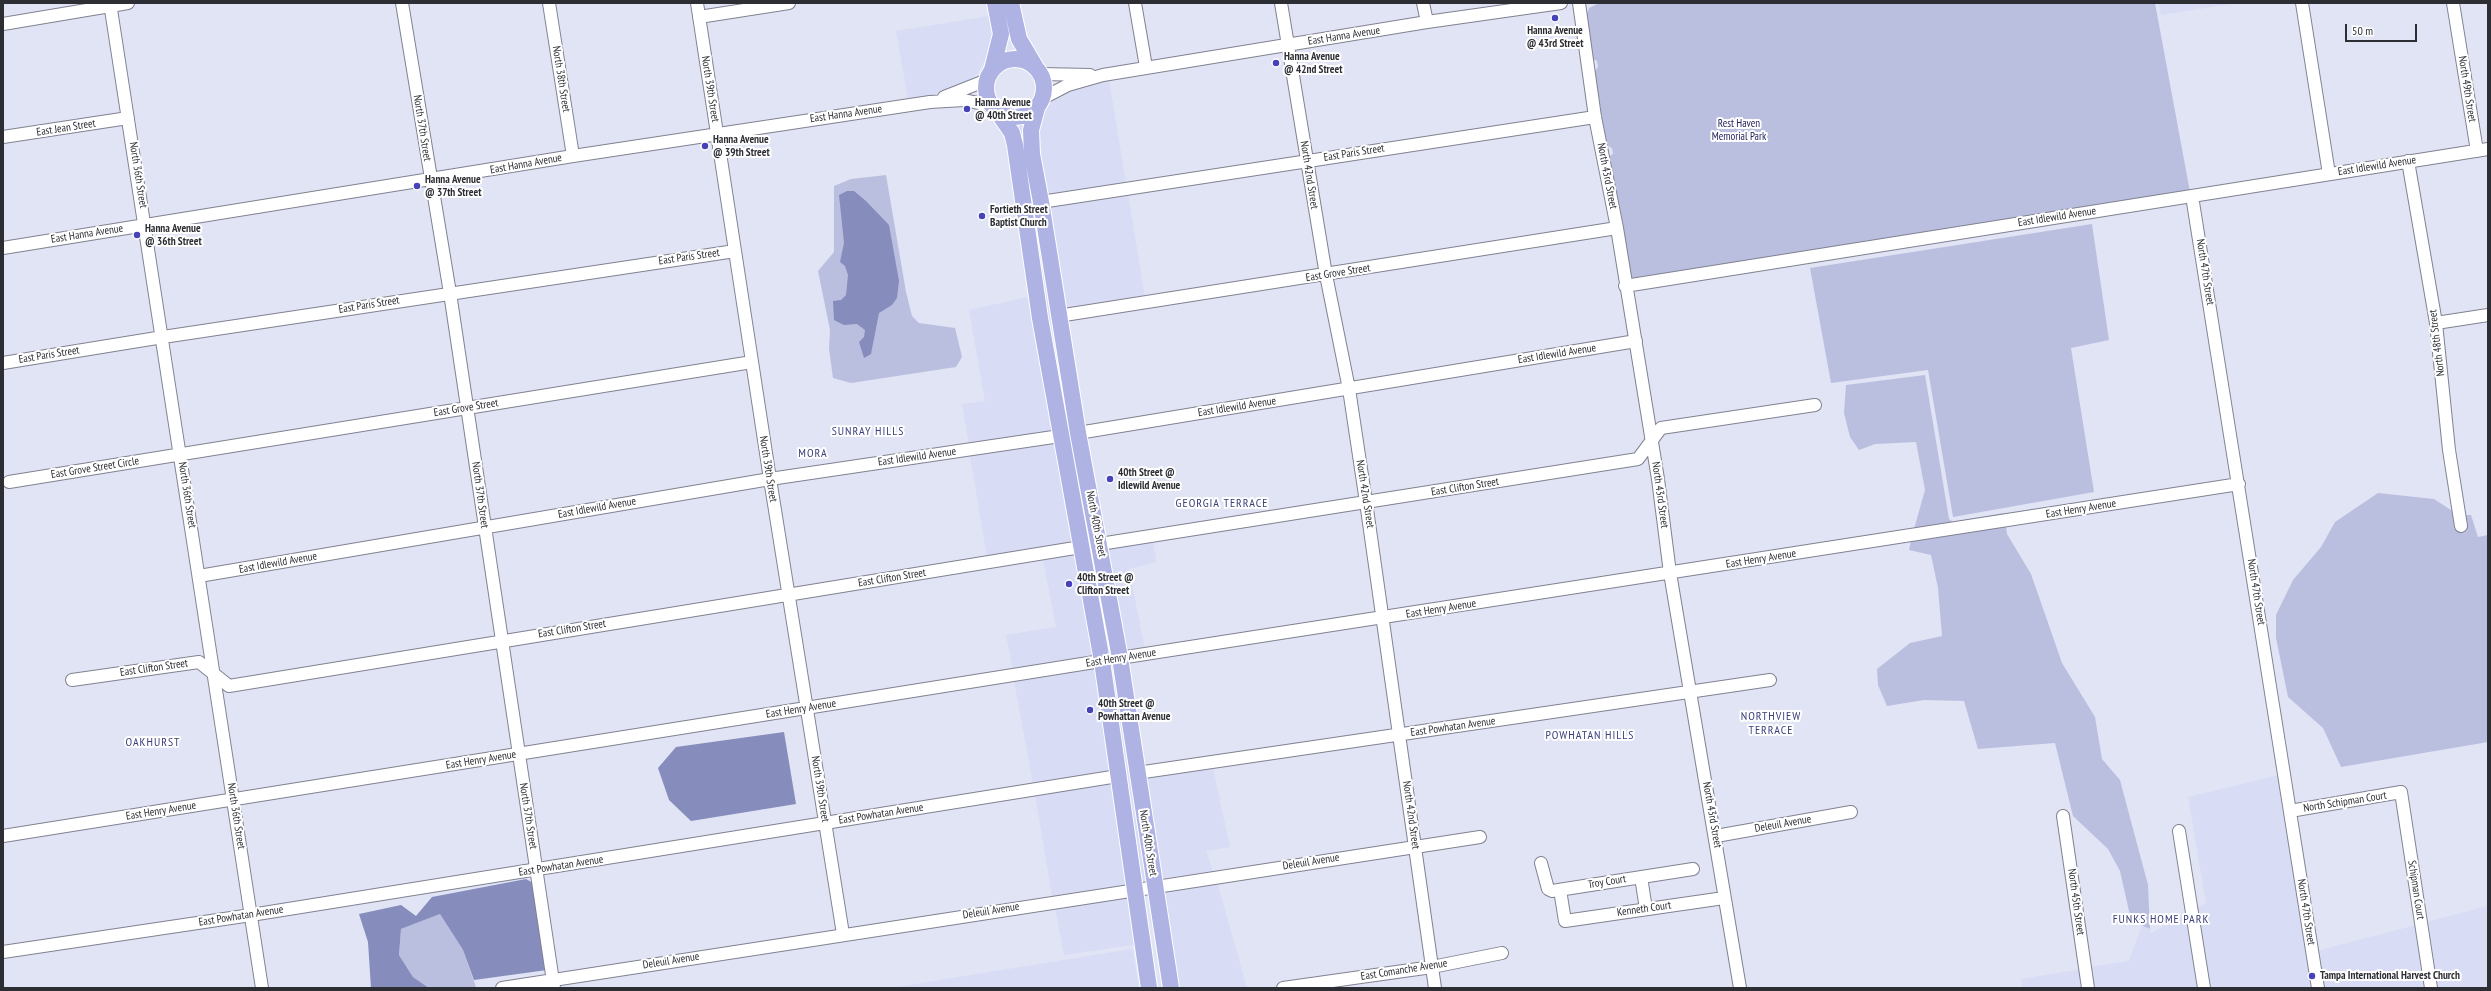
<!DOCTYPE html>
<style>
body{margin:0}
#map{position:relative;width:2491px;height:991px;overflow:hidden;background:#e1e4f4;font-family:"PT Sans Narrow",sans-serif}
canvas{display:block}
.frame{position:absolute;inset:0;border:4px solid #2d2e34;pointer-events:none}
.scale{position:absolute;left:2345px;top:24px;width:72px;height:18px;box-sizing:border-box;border:2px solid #2d2e34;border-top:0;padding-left:5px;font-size:12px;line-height:14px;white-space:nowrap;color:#2d2e34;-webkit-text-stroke:3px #fff;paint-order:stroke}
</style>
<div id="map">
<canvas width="2491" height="991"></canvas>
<div class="frame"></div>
<div class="scale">50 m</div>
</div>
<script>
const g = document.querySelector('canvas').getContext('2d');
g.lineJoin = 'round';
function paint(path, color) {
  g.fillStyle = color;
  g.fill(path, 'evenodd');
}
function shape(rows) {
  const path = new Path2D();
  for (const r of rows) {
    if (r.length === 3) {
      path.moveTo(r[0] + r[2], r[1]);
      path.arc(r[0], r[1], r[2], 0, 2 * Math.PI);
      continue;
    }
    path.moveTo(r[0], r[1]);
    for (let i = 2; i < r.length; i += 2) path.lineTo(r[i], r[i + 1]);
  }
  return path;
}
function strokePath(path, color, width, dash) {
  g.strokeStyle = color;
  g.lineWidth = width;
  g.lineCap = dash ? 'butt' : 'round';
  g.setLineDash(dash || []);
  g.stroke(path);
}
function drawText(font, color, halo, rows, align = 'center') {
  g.font = font + ' "PT Sans Narrow",sans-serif';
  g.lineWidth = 4;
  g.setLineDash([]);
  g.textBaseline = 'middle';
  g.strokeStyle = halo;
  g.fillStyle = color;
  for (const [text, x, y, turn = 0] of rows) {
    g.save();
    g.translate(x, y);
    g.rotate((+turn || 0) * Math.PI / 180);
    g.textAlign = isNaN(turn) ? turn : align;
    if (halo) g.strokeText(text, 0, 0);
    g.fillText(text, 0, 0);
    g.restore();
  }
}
paint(shape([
 [2159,3,2237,3,2161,15],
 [989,16,995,50,982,64,978,73,966,84,929,96,908,99,896,31],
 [1109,80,1126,183,1046,196,1036,119,1044,112,1051,102,1069,90],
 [1003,124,1006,125,1054,431,969,444,962,404,985,401,969,310,1028,297],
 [1026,124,1054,323,1047,326,1016,126],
 [1128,194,1145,297,1062,310,1047,207],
 [1057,442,1075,542,987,557,970,455],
 [1153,541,1156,562,1129,569,1145,649,1124,652,1105,549],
 [1077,553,1096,657,1013,670,1006,635,1056,627,1043,559],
 [1116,665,1149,881,1139,883,1107,666],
 [1098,668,1112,771,1033,784,1014,681],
 [1213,768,1230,847,1206,851,1213,871,1159,879,1143,778],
 [2279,775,2313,988,2209,988,2196,908,2206,903,2188,797],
 [1114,782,1129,884,1052,896,1035,795],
 [1217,882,1247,988,1176,988,1161,890],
 [1131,895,1136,947,1132,945,1064,955,1055,907],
 [2488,906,2488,988,2436,988,2426,922],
 [2187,913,2199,988,2093,988,2090,967,2129,961,2142,925,2150,929,2151,933],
 [2416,925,2426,988,2323,988,2317,951],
 [1132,949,1139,988,890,988],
 [2081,969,2083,988,2022,988,2021,979]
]), '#d8dcf4');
paint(shape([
 [1599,3,2155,3,2190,192,1632,278,1628,270,1608,157,1613,154,1612,148,1606,145,1595,71,1598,67,1597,61,1593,59,1586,17,1589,8],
 [886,175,906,292,912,316,919,323,955,328,962,357,956,367,851,383,833,378,829,349,830,330,818,271,834,252,834,186,851,179],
 [2092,224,2109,340,2071,348,2094,492,1953,517,1928,370,1831,383,1810,268],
 [1925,375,1949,519,1953,522,2004,513,2004,515,1914,529,1925,490,1916,442,1875,444,1859,450,1850,437,1844,413,1846,385],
 [2378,493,2434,499,2454,512,2457,532,2467,530,2464,515,2471,515,2478,537,2488,535,2488,742,2341,767,2323,728,2288,697,2276,638,2276,615,2293,580,2321,547,2335,522],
 [2006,526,2007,534,2031,574,2062,663,2095,717,2102,759,2120,780,2148,885,2150,929,2131,920,2120,871,2108,849,2073,816,2055,743,1978,749,1964,701,1924,700,1887,706,1878,685,1877,669,1910,643,1942,636,1938,588,1931,555,1909,550,1911,541],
 [440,914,463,950,476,987,429,988,413,977,399,955,401,929]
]), '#bbbfdf');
paint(shape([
 [847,191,854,191,866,201,889,225,899,281,897,298,892,305,879,313,871,354,864,358,859,342,864,337,865,330,857,324,844,325,834,320,833,301,841,300,846,295,848,275,845,266,840,262,844,243,839,195],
 [784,732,796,804,691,821,669,800,658,768,676,747],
 [526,879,533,883,547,970,474,980,463,950,440,914,401,929,399,955,413,977,429,988,371,988,368,942,359,914,401,905,416,916,432,897]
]), '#868cbc');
const minor = shape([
 [110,3,262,988],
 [402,3,450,293,554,988],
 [549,3,573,156],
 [697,3,770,479,843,934],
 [1135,3,1146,67],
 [1281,3,1326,275,1349,389,1366,502,1435,988],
 [1423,3,1427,22],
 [1579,3,1595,117,1617,228,1658,479,1670,573,1740,988],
 [2302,3,2329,174],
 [2453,3,2477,151],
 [699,17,789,3],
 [3,24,128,3],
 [1041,74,1090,75],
 [944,97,987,80],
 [1043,98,1068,85,1103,75,1427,22,1561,3],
 [3,137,128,118],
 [2408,161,2436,323,2449,450,2461,526],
 [2192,196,2318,988],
 [1041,202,1595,117],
 [3,248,573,156,930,102,964,100,992,106],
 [1625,286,2488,149],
 [1058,316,1617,228],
 [2436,323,2488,315],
 [3,363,163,337,735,251],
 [9,482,752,362],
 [1100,544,1638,459,1661,428,1815,405],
 [199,576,770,479,1060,436,1636,341],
 [72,680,199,662,229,686,1081,547],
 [1137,773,1770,680],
 [2290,811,2401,792,2431,988],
 [2063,816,2088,988],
 [2179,831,2204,988],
 [3,836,1126,657,2239,484],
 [1716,836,1851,812],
 [1541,863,1548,889,1552,891,1693,869],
 [1641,877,1646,909],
 [1560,890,1565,921,1724,898],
 [3,952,251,915,1118,776],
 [502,988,1480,837],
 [1283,988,1432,967,1502,953]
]);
const major = shape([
 [1011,3,1019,39,1035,66],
 [1015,88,29],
 [992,70,1001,34,995,3],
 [1037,108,1031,130,1032,154,1041,202,1078,433,1120,658,1171,988],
 [997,111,1012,133,1015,145,1040,318,1102,661,1149,988]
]);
strokePath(minor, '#808291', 14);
strokePath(major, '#fff', 18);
strokePath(minor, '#fff', 12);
strokePath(major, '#afb3e3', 16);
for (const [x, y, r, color] of [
 [1555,18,4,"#4642b8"],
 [1276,63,4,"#4642b8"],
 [967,109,4,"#4642b8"],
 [705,146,4,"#4642b8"],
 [417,186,4,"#4642b8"],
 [982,216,4,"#4642b8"],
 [137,235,4,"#4642b8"],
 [1110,479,4,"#4642b8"],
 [1069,584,4,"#4642b8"],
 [1090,710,4,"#4642b8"],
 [2312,976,4,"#4642b8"]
]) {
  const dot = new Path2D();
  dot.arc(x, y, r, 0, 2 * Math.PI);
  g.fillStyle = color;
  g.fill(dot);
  strokePath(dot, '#fff', 1.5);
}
drawText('bold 11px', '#2d2e34', '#fff', [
 ["Hanna Avenue",1555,31,"center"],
 ["@ 43rd Street",1555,44,"center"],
 ["Hanna Avenue",1284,57],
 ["@ 42nd Street",1284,70],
 ["Hanna Avenue",975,103],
 ["@ 40th Street",975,116],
 ["Hanna Avenue",713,140],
 ["@ 39th Street",713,153],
 ["Hanna Avenue",425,180],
 ["@ 37th Street",425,193],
 ["Fortieth Street",990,210],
 ["Baptist Church",990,223],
 ["Hanna Avenue",145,229],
 ["@ 36th Street",145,242],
 ["40th Street @",1118,473],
 ["Idlewild Avenue",1118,486],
 ["40th Street @",1077,578],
 ["Clifton Street",1077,591],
 ["40th Street @",1098,704],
 ["Powhattan Avenue",1098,717],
 ["Tampa International Harvest Church",2320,976]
], 'left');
drawText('11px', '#2d2e34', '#fff', [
 ["East Hanna Avenue",1344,36,-9],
 ["North 38th Street",561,79,81],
 ["North 39th Street",710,89,81],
 ["North 49th Street",2467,89,81],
 ["East Hanna Avenue",846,114,-8],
 ["East Jean Street",66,128,-9],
 ["North 37th Street",422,128,81],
 ["East Paris Street",1354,153,-9],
 ["East Hanna Avenue",526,164,-10],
 ["East Idlewild Avenue",2377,166,-9],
 ["North 36th Street",138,175,81],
 ["North 42nd Street",1309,175,81],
 ["North 43rd Street",1607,176,79],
 ["East Idlewild Avenue",2057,217,-9],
 ["East Hanna Avenue",87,234,-9],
 ["East Paris Street",689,257,-8],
 ["North 47th Street",2205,272,81],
 ["East Grove Street",1338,273,-9],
 ["East Paris Street",369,305,-9],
 ["North 48th Street",2437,343,-97],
 ["East Idlewild Avenue",1557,354,-9],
 ["East Paris Street",49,355,-9],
 ["East Idlewild Avenue",1237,407,-9],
 ["East Grove Street",466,408,-9],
 ["East Idlewild Avenue",917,457,-8],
 ["East Grove Street Circle",95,468,-9],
 ["North 39th Street",768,469,81],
 ["East Clifton Street",1465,487,-9],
 ["North 42nd Street",1365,494,81],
 ["North 36th Street",187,495,81],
 ["North 37th Street",480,495,82],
 ["North 43rd Street",1660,495,82],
 ["East Idlewild Avenue",597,508,-10],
 ["East Henry Avenue",2081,509,-9],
 ["North 40th Street",1096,524,79],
 ["East Henry Avenue",1761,559,-9],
 ["East Idlewild Avenue",278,563,-10],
 ["East Clifton Street",892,578,-9],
 ["North 47th Street",2256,592,81],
 ["East Henry Avenue",1441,609,-9],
 ["East Clifton Street",572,629,-9],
 ["East Henry Avenue",1121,658,-9],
 ["East Clifton Street",154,668,-8],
 ["East Henry Avenue",801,709,-9],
 ["East Powhatan Avenue",1453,727,-8],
 ["East Henry Avenue",481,760,-9],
 ["North 39th Street",820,789,81],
 ["North Schipman Court",2345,802,-9],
 ["East Henry Avenue",161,811,-9],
 ["East Powhatan Avenue",881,814,-9],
 ["North 42nd Street",1411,815,82],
 ["North 43rd Street",1712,815,80],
 ["North 36th Street",236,816,81],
 ["North 37th Street",528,816,81],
 ["Deleuil Avenue",1783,824,-10],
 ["North 40th Street",1148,843,81],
 ["Deleuil Avenue",1311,862,-9],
 ["East Powhatan Avenue",561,866,-9],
 ["Troy Court",1607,882,-9],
 ["Schipman Court",2416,890,81],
 ["North 45th Street",2076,902,82],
 ["Kenneth Court",1644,909,-8],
 ["Deleuil Avenue",991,911,-9],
 ["North 47th Street",2306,912,81],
 ["East Powhatan Avenue",241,916,-9],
 ["Deleuil Avenue",671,961,-9],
 ["East Comanche Avenue",1404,970,-9]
]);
drawText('11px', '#23235d', '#fff', [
 ["Rest Haven",1739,124],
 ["Memorial Park",1739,137]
]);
g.letterSpacing = '1px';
drawText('12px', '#3b3f7b', '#fff', [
 ["SUNRAY HILLS",868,432],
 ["MORA",813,454],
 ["GEORGIA TERRACE",1222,504],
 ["NORTHVIEW",1771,717],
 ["TERRACE",1771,731],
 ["POWHATAN HILLS",1590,736],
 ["OAKHURST",153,743],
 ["FUNKS HOME PARK",2161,920]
]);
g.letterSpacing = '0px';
</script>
